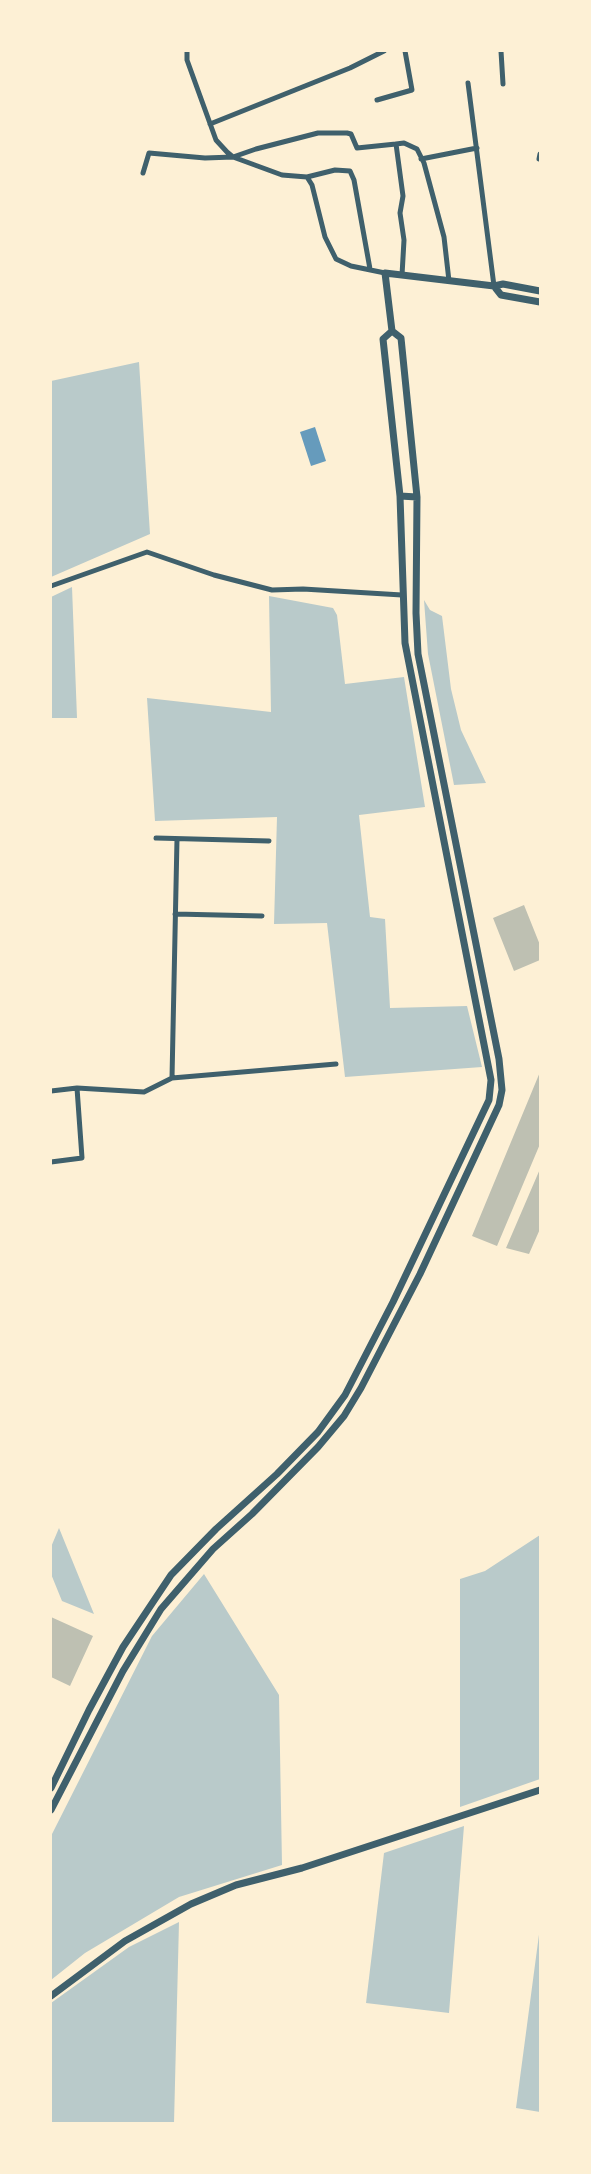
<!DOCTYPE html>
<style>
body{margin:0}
#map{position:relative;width:591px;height:2174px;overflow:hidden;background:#fdf0d5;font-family:"Sofia Sans Condensed",sans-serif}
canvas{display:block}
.frame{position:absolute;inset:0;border:52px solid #fdf0d5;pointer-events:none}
</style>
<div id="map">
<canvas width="591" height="2174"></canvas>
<div class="frame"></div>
</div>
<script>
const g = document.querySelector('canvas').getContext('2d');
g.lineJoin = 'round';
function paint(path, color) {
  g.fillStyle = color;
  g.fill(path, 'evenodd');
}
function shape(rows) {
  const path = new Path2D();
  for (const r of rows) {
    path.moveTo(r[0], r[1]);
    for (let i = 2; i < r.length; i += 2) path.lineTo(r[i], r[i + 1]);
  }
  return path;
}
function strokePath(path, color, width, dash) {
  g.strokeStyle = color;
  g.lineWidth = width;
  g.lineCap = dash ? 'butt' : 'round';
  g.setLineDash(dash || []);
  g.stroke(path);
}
paint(shape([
 [139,362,150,534,51,577,51,381],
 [72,587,77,718,51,718,51,597],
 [269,596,333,608,337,615,345,684,404,677,425,807,359,815,370,917,385,919,390,1008,467,1006,482,1067,345,1077,327,923,274,924,277,817,155,821,147,698,271,712],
 [424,600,430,610,442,616,451,689,461,730,486,783,454,785,428,654],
 [59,1528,94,1614,62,1601,51,1574,51,1547],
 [540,1535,540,1779,460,1807,460,1579,485,1571],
 [204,1574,279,1695,282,1865,179,1897,85,1953,51,1980,51,1836,152,1636],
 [464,1826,449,2013,366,2003,384,1853],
 [179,1922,174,2123,51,2123,51,2003,129,1947],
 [540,1927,540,2112,516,2108]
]), '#b9caca');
paint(shape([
 [315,427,326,461,311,466,300,432]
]), '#669bbc');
paint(shape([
 [524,905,540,945,540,960,514,971,493,918],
 [540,1072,540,1144,497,1246,472,1236],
 [540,1169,540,1229,529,1254,506,1248],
 [51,1617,93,1636,70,1686,51,1677]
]), '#bec0b2');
strokePath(shape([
 [187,51,187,60,216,140,227,152,233,157,282,175,307,177,312,185,325,237,336,259,351,266,385,273],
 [501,51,503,84],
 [468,83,494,286],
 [377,100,412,90,405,51],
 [210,124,350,68,384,51],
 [421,159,477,148],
 [539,159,540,154],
 [143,173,149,153,205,158,233,157,256,149,318,133,347,133,351,134,357,148,396,144],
 [307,177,335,170,350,171,354,180,370,269],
 [402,275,404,240,400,213,403,196,396,144,404,143,417,149,424,163,444,237,449,281],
 [51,586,147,552,214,575,272,590,303,589,402,595],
 [156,838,269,841],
 [175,914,262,916],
 [172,1078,177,839],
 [51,1091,77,1088,144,1092,172,1078,336,1064],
 [51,1162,82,1158,77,1088]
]), '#3f606c', 5);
strokePath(shape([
 [494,286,501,295,540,302],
 [400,496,417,497],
 [51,1788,89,1710,123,1647,171,1575,216,1529,277,1474,318,1432,345,1395,393,1302,489,1100,491,1080,405,643,400,496,383,339,392,331],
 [51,1810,123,1671,161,1609,213,1549,252,1514,318,1447,344,1416,361,1388,420,1274,499,1105,502,1090,499,1059,418,654,416,613,417,497,401,338,392,331,385,273,494,286,503,284,540,291],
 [51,1996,125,1941,191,1904,236,1885,302,1868,540,1790]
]), '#3f606c', 7);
</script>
